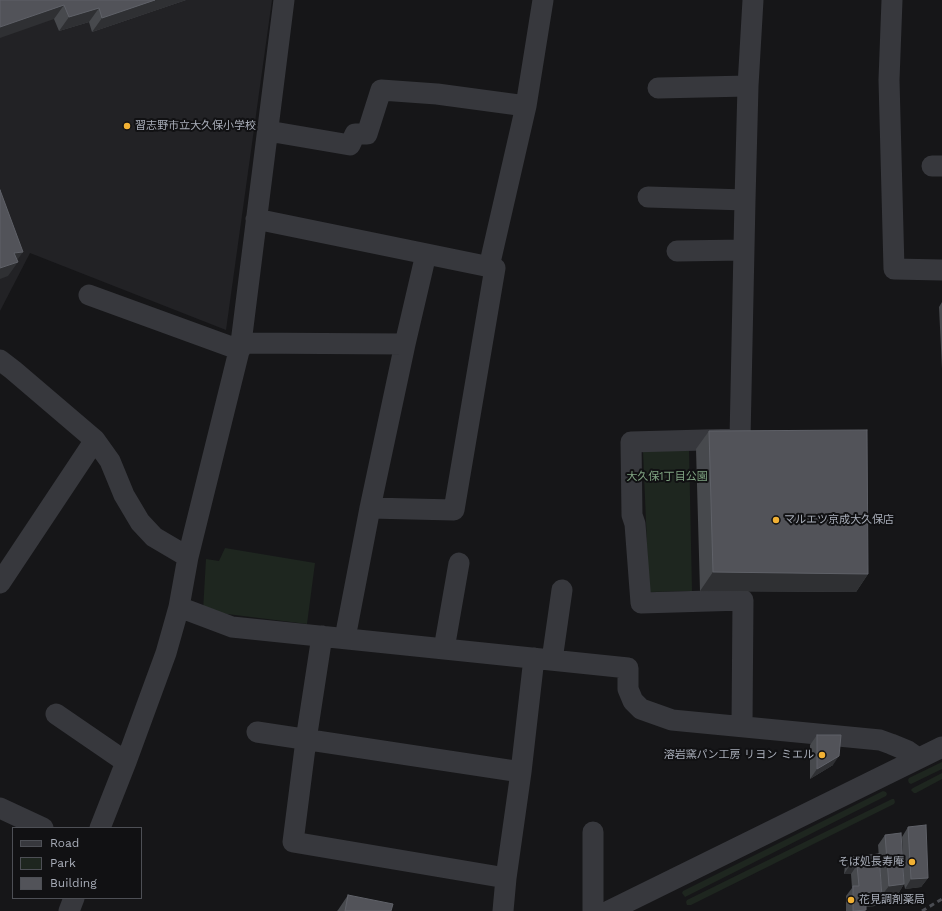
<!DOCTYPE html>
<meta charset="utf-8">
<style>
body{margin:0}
#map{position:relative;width:942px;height:911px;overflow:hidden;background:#161618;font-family:"Work Sans",sans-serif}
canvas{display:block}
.legend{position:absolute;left:12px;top:827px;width:130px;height:72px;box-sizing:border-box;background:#111113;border:1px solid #4d4f55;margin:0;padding:5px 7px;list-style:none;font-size:12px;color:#a8adb8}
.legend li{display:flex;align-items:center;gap:8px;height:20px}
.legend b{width:20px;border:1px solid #4d4f55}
</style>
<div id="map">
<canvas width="942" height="911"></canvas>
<ul class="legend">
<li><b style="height:5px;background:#37383d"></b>Road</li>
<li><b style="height:11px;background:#1e261f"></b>Park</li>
<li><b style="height:11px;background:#525359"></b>Building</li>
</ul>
</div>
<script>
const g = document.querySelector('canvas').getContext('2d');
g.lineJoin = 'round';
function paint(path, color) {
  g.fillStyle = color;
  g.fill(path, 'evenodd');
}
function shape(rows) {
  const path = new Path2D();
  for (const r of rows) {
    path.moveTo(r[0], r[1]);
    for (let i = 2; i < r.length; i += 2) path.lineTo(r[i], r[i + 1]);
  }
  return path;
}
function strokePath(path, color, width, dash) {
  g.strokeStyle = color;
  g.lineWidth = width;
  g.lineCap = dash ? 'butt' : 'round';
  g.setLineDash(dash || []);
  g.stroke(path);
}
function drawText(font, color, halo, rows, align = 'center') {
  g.font = font + ' "Work Sans","Noto Sans JP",sans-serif';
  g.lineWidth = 4;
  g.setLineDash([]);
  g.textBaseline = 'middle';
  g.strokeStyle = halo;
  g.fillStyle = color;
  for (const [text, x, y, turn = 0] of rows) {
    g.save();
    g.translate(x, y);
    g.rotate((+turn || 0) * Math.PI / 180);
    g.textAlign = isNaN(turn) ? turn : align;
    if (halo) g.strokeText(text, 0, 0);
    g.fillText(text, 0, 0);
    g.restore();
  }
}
paint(shape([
 [0,0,272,0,226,330,30,253,0,311]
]), '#222225');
paint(shape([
 [689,449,692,591,649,592,643,451],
 [225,548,315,563,307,624,203,611,206,559,219,561],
 [942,762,942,769,911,784,909,783,908,780,909,778],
 [942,773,942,779,916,793,914,793,911,790,913,788],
 [883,791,886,792,887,794,886,796,685,897,682,893,683,891],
 [892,799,894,799,895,802,894,804,691,905,687,905,686,902,687,900]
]), '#1e261f');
strokePath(shape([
 [892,0,889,80,894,269,942,270],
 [658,88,748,86],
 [268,131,350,145,355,134,367,134,381,90,437,94,526,106],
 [932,166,942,166],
 [648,197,745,200],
 [256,219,495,268,454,510,370,508],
 [677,251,744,250],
 [489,267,526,106,543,0],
 [89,295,240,350],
 [241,343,405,344],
 [0,360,13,370,95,440,110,461,124,495,140,522,154,537,188,557],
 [0,583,95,440],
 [179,607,232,627,628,668,628,689,633,701,641,709,672,720,880,740,891,744,908,751,918,758],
 [322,636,306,740,293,842,506,878],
 [345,638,370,508,405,344,426,254],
 [444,649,459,563],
 [552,660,562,590],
 [56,714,126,762],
 [742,726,743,600,641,603,635,524,632,515,631,442,740,439,745,200,748,86,753,0],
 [257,732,521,772],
 [0,808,43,828],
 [100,828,126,762,166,653,179,607,188,557,241,343,284,0],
 [593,832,593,911],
 [69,911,74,898],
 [503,911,506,878,521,772,534,658],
 [609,911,942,747]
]), '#37383d', 21);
strokePath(shape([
 [922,911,942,899]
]), '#4a4c52', 3, [5, 4]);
paint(shape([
 [0,0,186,0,92,32,89,22,59,31,54,19],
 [942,302,942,369,939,307],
 [709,431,868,574,856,592,700,591,696,449],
 [817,735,833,765,810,779,810,745],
 [908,827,928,878,921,887,905,889,904,884,898,894,882,895,878,845,885,835,904,884,902,837],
 [852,857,882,897,875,906,866,907,865,911,846,911,846,896,852,888,851,874,844,874,845,866],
 [348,895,391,911,337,911,338,910]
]), '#47494d');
paint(shape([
 [155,0,186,0,92,32,102,18],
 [64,5,54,19,0,38,0,27],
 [99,8,89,22,59,31,69,17],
 [23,252,15,263,18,262,8,276,0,279,0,268,14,253],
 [713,572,868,574,856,592,700,591],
 [839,756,833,765,810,779,817,769],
 [850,865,857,865,851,874,844,874],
 [928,878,921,887,905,889,911,879],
 [904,884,898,894,882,895,889,886],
 [882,897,875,906,859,908,866,898]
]), '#2f3033');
const building = shape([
 [0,0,155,0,102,18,99,8,69,17,64,5,0,27,0,0],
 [0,190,23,252,14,253,18,262,0,268,0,190],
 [867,430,868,574,713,572,709,431,867,430],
 [817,735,841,735,839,756,817,769,817,735],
 [926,825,928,878,911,879,908,827,926,825],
 [901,833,904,884,889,886,885,835,901,833],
 [879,854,882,897,866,898,866,910,853,911,853,886,859,886,857,865,850,865,852,857,879,854],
 [348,895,393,904,391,911,345,911,348,895]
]);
paint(building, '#525359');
strokePath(building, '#5f6168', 1);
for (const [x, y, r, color] of [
 [127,126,4,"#f2b134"],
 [776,520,4,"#f2b134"],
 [822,755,4,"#f2b134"],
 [912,862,4,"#f2b134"],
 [851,900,4,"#f2b134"]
]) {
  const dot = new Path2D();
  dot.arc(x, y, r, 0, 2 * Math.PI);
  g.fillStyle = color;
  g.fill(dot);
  strokePath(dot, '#111113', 1.5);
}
drawText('11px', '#a8adb8', '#111113', [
 ["習志野市立大久保小学校",135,126],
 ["マルエツ京成大久保店",784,520],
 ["溶岩窯パン工房 リヨン ミエル",814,755,"right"],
 ["そば処長寿庵",904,862,"right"],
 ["花見調剤薬局",859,900]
], 'left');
drawText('11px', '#7fa381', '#111113', [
 ["大久保1丁目公園",667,477]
]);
</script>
